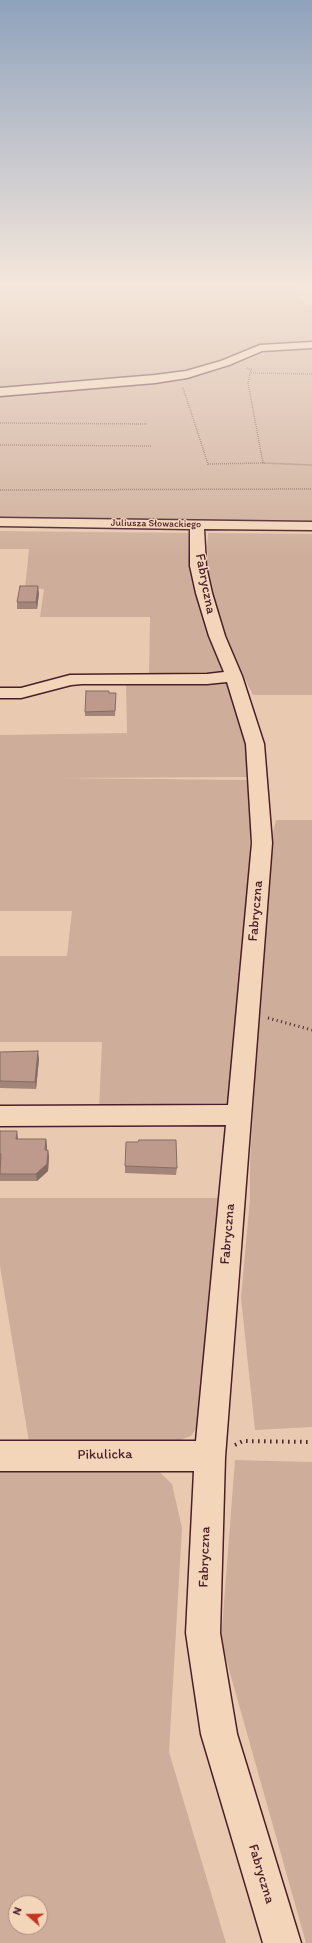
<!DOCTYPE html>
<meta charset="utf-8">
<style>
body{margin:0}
#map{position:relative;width:312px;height:1943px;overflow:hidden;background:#e9cab1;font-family:Itim,sans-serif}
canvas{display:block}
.north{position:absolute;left:8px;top:1895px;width:40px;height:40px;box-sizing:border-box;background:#f3d5b9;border:1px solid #af8c80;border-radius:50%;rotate:290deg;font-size:11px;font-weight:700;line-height:16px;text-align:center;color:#4a1f2b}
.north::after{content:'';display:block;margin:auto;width:14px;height:18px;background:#c8321e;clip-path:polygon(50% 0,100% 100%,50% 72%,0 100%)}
</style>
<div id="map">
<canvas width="312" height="1943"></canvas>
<div class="north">N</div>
</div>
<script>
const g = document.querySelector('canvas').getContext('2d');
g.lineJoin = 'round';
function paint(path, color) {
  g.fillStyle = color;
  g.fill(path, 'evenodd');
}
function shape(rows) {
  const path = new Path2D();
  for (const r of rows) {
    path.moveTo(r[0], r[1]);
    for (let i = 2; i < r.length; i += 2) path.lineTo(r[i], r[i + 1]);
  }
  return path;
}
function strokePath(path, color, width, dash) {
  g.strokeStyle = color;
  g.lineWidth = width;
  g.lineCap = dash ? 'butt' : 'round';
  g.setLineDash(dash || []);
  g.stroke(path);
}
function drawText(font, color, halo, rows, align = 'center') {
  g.font = font + ' Itim,sans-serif';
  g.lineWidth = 3;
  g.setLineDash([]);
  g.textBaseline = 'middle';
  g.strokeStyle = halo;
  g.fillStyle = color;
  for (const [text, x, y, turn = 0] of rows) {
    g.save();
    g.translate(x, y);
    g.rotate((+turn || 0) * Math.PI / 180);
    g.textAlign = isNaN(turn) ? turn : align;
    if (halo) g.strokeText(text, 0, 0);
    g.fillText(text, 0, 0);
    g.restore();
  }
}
paint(shape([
 [2,286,294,286,300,299,306,304,312,305,312,343,275,345,226,361,174,374,0,390,0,287],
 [312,347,312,522,0,518,0,394,179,381,226,368,276,348],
 [0,531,190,533,226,671,221,675,149,674,150,617,40,617,44,589,25,588,29,549,0,549],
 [208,533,312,534,312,695,253,695,233,656,210,589,207,547],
 [222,680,231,683,248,735,252,777,58,778,251,780,249,882,234,1042,229,1108,99,1109,102,1042,0,1042,0,956,67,956,72,911,0,911,0,735,127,733,126,684],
 [276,820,312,820,312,1427,255,1430,241,1298,250,1199,250,1165,267,856],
 [0,1198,221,1198,201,1418,196,1429,191,1436,169,1444,29,1442,0,1266],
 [235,1460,312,1462,312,1943,306,1943,221,1641],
 [149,1462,172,1484,182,1528,169,1752,226,1943,0,1943,0,1466],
 [16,1903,40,1903,40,1927,16,1927]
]), '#ceae9a');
const minor = shape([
 [312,342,312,348,262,351,229,365,187,378,155,383,0,396,0,388,155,375,186,371,221,361,260,345,312,342],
 [0,518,312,522,312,530,204,529,206,566,212,593,225,636,242,676,264,744,272,843,225,1457,220,1633,237,1734,301,1943,263,1943,201,1734,186,1633,194,1471,0,1471,0,1441,196,1441,226,1125,0,1126,0,1106,228,1105,252,843,246,744,227,682,207,684,82,684,71,685,21,698,0,698,0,688,21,688,70,675,207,674,224,672,209,636,196,593,190,566,190,529,0,526,0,518]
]);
strokePath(minor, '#4a1f2b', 3);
strokePath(shape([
 [0,292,12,286],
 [247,368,251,370,248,383,263,463,312,465],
 [251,373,312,374],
 [183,388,208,464,265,463],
 [0,423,147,424],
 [0,445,152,446],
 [0,490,312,489]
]), '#4a1f2b', 1.5, [0.5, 1.5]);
strokePath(shape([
 [268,1018,312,1030]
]), '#4a1f2b', 3, [1, 3.5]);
strokePath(shape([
 [235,1445,243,1441,312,1442]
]), '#4a1f2b', 4, [1.5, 4.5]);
paint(minor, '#f3d5b9');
paint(shape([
 [39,593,37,609,17,609,17,602],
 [109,693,116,693,115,716,85,716,85,712],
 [0,1052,39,1059,36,1089,0,1088],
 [0,1131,18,1139,46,1139,47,1146,47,1150,48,1150,49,1157,48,1171,37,1181,0,1181],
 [125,1166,177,1168,176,1175,125,1173]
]), '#a38478');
paint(shape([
 [38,586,39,593,37,609,36,602],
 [38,1051,39,1059,36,1089,35,1082],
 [17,1131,18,1138,17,1146,16,1139],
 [46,1139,47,1146,46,1157,45,1150],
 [48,1150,49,1157,48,1171,37,1181,36,1174]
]), '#846c62');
const building = shape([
 [20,586,38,586,36,602,17,602,20,586],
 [86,691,109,691,109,693,116,693,115,711,85,712,86,691],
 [38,1051,35,1082,0,1081,0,1052,38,1051],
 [0,1131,17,1131,16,1139,46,1139,45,1150,48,1150,47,1164,36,1174,0,1174,1,1154,0,1154,0,1131],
 [139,1140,176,1140,177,1168,125,1166,126,1142,138,1142,139,1140]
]);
paint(building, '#bd9a8c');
strokePath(building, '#846c62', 1);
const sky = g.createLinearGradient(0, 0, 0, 558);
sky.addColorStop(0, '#8fa2bc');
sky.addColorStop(0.51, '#f5e7dc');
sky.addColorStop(1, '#f5e7dc00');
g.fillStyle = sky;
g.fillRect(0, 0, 312, 558);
drawText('10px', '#4a1f2b', '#f3d5b9', [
 ["Juliusza Słowackiego",156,524,1]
]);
drawText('14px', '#4a1f2b', '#f3d5b9', [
 ["Fabryczna",205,584,79],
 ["Fabryczna",256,911,-85],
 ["Fabryczna",228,1234,-85],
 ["Pikulicka",105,1455,-1],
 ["Fabryczna",205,1557,-88],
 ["Fabryczna",261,1874,73]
]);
</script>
